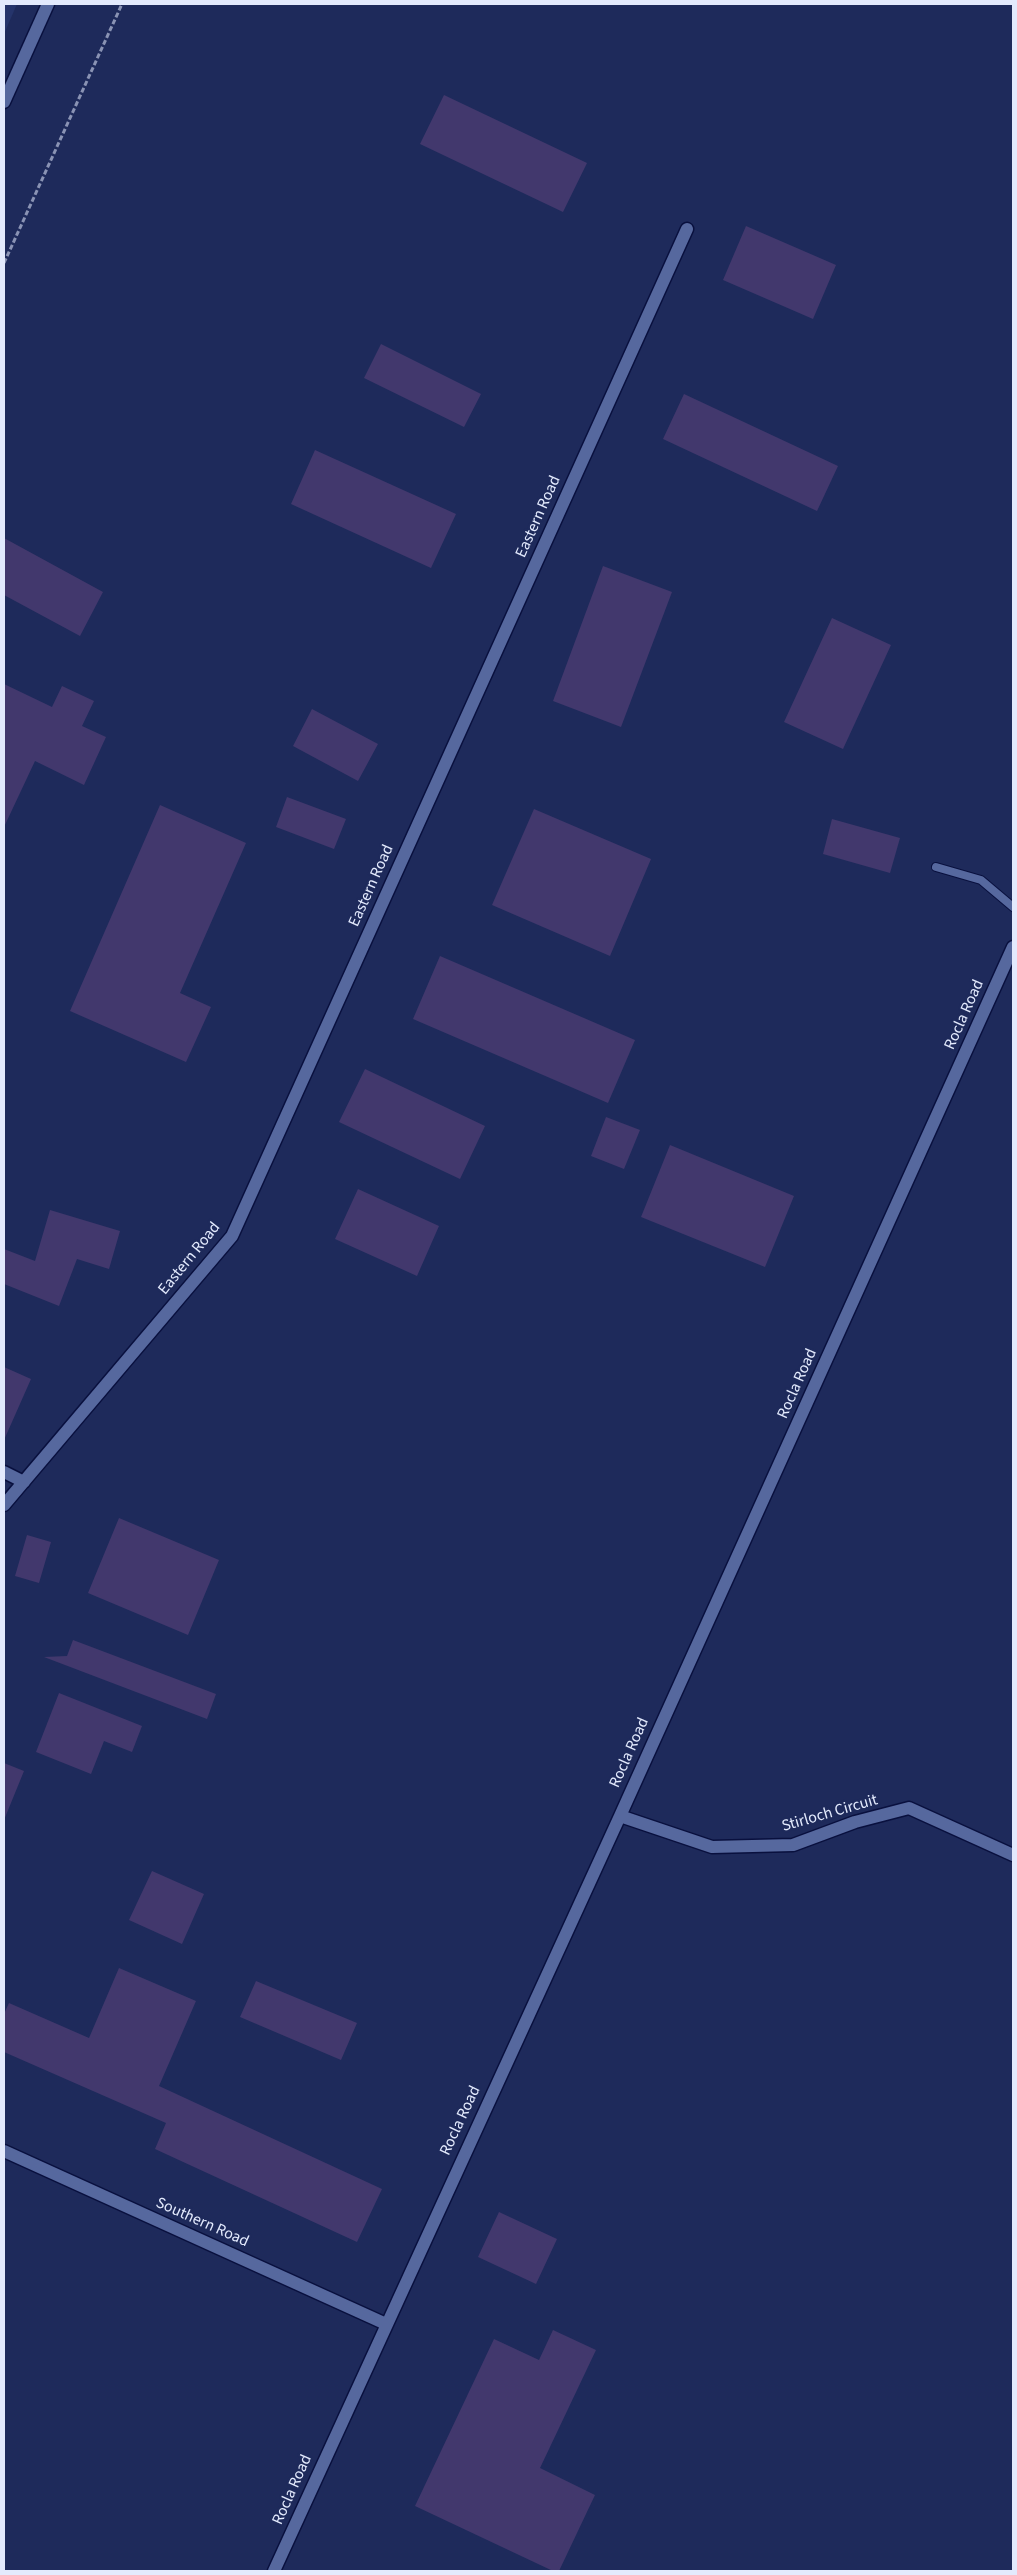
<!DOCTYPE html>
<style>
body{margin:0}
#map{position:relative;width:1017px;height:2575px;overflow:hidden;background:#1e2a5b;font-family:"Source Sans 3",sans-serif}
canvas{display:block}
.frame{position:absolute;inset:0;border:5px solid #e3eafd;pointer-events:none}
</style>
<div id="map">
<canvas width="1017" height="2575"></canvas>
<div class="frame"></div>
</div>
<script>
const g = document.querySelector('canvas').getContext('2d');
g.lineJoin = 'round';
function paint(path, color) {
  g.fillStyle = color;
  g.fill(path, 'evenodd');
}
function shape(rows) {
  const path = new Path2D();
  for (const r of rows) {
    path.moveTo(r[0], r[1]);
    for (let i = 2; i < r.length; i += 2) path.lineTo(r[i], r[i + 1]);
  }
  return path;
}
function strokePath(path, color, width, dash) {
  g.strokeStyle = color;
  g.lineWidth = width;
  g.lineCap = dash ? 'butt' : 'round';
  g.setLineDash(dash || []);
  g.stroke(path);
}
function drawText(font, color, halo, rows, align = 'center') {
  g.font = font + ' "Source Sans 3",sans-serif';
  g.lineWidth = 4.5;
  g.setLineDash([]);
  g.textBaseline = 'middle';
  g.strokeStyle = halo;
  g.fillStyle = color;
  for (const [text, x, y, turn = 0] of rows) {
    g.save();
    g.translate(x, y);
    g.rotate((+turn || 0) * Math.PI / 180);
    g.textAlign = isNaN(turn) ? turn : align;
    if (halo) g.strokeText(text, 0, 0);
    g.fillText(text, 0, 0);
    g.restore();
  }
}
paint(shape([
 [4,4,17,4,4,34]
]), '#25346b');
paint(shape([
 [444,95,587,163,563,212,420,144],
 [746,226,836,265,813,319,723,280],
 [381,344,481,394,464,427,364,378],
 [684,394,838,466,817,511,663,439],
 [315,450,456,514,431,568,291,504],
 [4,538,103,592,80,636,4,595],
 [603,566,672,592,621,727,553,701],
 [832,618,891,645,843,749,784,722],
 [4,684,52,707,62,686,94,701,82,726,106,737,84,785,35,761,4,827],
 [312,709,378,744,358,781,293,746],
 [287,797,346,819,334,849,276,827],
 [160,805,246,843,180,993,211,1007,186,1062,70,1011],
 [534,809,651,859,610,956,492,905],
 [832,819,900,838,890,873,823,854],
 [440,956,635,1040,608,1103,413,1019],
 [365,1069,485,1126,460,1179,339,1122],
 [606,1117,640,1130,624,1169,591,1156],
 [670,1145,794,1196,765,1267,641,1217],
 [358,1189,439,1226,417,1276,335,1239],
 [50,1210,120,1231,109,1269,77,1259,59,1306,4,1284,4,1249,35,1261],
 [4,1367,31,1379,4,1440],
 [119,1518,219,1560,188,1635,88,1593],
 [27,1535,51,1542,39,1583,15,1576],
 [73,1640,216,1694,207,1719,44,1657,67,1656],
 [59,1693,142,1726,132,1752,104,1741,91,1774,36,1752],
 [4,1763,24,1771,4,1820],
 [152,1871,204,1894,182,1944,129,1920],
 [119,1968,196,2001,159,2086,382,2189,357,2242,155,2149,166,2123,4,2052,4,2014,9,2003,89,2038],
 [256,1981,357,2023,341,2060,240,2017],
 [499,2212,557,2239,536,2284,478,2257],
 [553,2330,596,2350,540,2468,595,2495,559,2571,553,2571,415,2506,494,2339,539,2360]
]), '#42386d');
const service = shape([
 [936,867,981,880,1013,907]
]);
const minor = shape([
 [4,1472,24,1482],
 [4,1505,232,1236,687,229],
 [620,1816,712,1847,793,1845,855,1822,909,1808,1013,1855],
 [4,2151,386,2324],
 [274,2571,620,1816,1013,947]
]);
const secondary = shape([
 [4,102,48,4]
]);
strokePath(service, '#09103e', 10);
strokePath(minor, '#09103e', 15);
strokePath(secondary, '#09103e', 15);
strokePath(shape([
 [4,263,122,4]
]), '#8a93b4', 3, [5, 2.5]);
strokePath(service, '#56689e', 8);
strokePath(minor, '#56689e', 12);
strokePath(secondary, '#56689e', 12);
drawText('16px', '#e3eafd', '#1e2a5b', [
 ["Eastern Road",539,517,-66],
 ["Eastern Road",372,886,-66],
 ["Rocla Road",965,1015,-66],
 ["Eastern Road",190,1259,-51],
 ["Rocla Road",798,1384,-66],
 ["Rocla Road",630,1753,-66],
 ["Stirloch Circuit",830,1814,-16],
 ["Rocla Road",461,2121,-65],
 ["Southern Road",202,2223,24],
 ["Rocla Road",293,2490,-66]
]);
</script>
